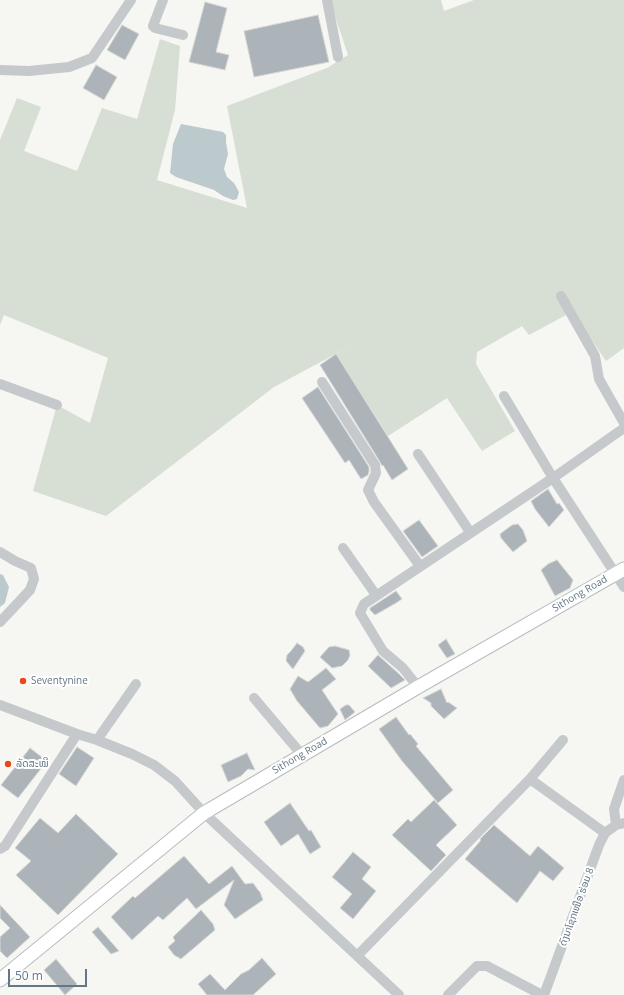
<!DOCTYPE html>
<meta charset="utf-8">
<style>
body{margin:0}
#map{position:relative;width:624px;height:995px;overflow:hidden;background:#f6f6f2;font-family:"Open Sans",sans-serif}
canvas{display:block}
.scale{position:absolute;left:8px;top:969px;width:79px;height:18px;box-sizing:border-box;border:2px solid #637785;border-top:0;padding-left:5px;font-size:12px;line-height:14px;white-space:nowrap;color:#637785;-webkit-text-stroke:3px #fff;paint-order:stroke}
</style>
<div id="map">
<canvas width="624" height="995"></canvas>
<div class="scale">50 m</div>
</div>
<script>
const g = document.querySelector('canvas').getContext('2d');
g.lineJoin = 'round';
function paint(path, color) {
  g.fillStyle = color;
  g.fill(path, 'evenodd');
}
function shape(rows) {
  const path = new Path2D();
  for (const r of rows) {
    path.moveTo(r[0], r[1]);
    for (let i = 2; i < r.length; i += 2) path.lineTo(r[i], r[i + 1]);
  }
  return path;
}
function strokePath(path, color, width, dash) {
  g.strokeStyle = color;
  g.lineWidth = width;
  g.lineCap = dash ? 'butt' : 'round';
  g.setLineDash(dash || []);
  g.stroke(path);
}
function drawText(font, color, halo, rows, align = 'center') {
  g.font = font + ' "Open Sans","Noto Sans Lao",sans-serif';
  g.lineWidth = 4;
  g.setLineDash([]);
  g.textBaseline = 'middle';
  g.strokeStyle = halo;
  g.fillStyle = color;
  for (const [text, x, y, turn = 0] of rows) {
    g.save();
    g.translate(x, y);
    g.rotate((+turn || 0) * Math.PI / 180);
    g.textAlign = isNaN(turn) ? turn : align;
    if (halo) g.strokeText(text, 0, 0);
    g.fillText(text, 0, 0);
    g.restore();
  }
}
paint(shape([
 [331,0,441,0,444,11,474,0,624,0,624,348,606,361,573,313,566,315,529,335,522,326,477,352,476,364,515,431,482,451,447,398,388,436,336,354,369,336,274,387,106,516,33,491,57,405,90,423,108,358,4,315,0,325,0,140,17,98,41,107,24,151,77,171,102,108,137,119,160,39,180,46,175,110,157,180,247,208,227,106,327,68,348,55,331,4]
]), '#d7ded3');
paint(shape([
 [181,124,223,132,226,135,226,142,228,154,224,169,227,177,234,183,239,192,237,199,233,200,223,196,214,190,176,177,170,173,173,144],
 [0,574,3,575,9,587,5,603,0,607]
]), '#bcc9cd');
const building = shape([
 [205,2,227,8,216,52,229,55,225,70,189,62,205,2],
 [318,15,329,62,254,77,244,31,318,15],
 [122,25,139,34,125,60,107,50,122,25],
 [96,65,117,77,104,100,83,88,96,65],
 [336,354,408,469,392,480,383,465,382,466,380,462,320,365,336,354],
 [318,387,369,467,369,472,368,475,361,479,349,460,345,463,302,398,318,387],
 [548,489,557,504,559,503,564,510,549,527,535,509,531,501,548,489],
 [419,520,438,546,422,557,403,531,419,520],
 [518,524,523,530,527,541,513,552,501,538,500,534,512,525,518,524],
 [557,560,573,580,570,588,555,596,541,570,548,564,557,560],
 [396,591,402,599,396,603,375,615,370,610,370,608,396,591],
 [446,639,455,654,447,658,438,645,446,639],
 [297,643,303,647,305,651,293,669,286,661,287,655,291,651,297,643],
 [335,646,349,650,350,655,348,660,342,666,332,668,320,657,329,647,335,646],
 [378,655,398,673,405,680,391,688,368,666,378,655],
 [326,668,336,679,322,690,338,714,328,726,320,728,297,701,290,689,298,676,308,682,326,668],
 [441,689,447,703,448,702,457,708,444,719,431,706,431,703,423,698,441,689],
 [346,705,349,705,355,712,345,720,340,709,346,705],
 [396,717,409,735,410,734,418,744,416,746,453,790,438,803,402,761,379,729,396,717],
 [77,747,94,758,76,786,59,774,77,747],
 [30,748,47,761,18,798,1,785,30,748],
 [247,753,255,770,248,769,241,776,228,782,221,765,247,753],
 [434,800,457,825,436,845,446,855,431,871,392,835,408,819,411,822,434,800],
 [290,803,309,831,311,830,321,847,310,854,298,834,281,846,264,822,290,803],
 [76,814,118,854,58,915,16,875,31,861,15,848,40,818,58,833,76,814],
 [494,825,530,856,538,846,564,868,553,881,540,871,517,903,465,859,481,840,480,839,494,825],
 [353,852,371,867,362,879,376,891,353,919,340,908,352,894,332,877,353,852],
 [184,856,209,884,232,866,245,884,253,883,258,890,260,892,263,900,235,919,224,905,234,880,196,909,187,898,163,920,158,916,132,940,111,917,133,896,135,898,184,856],
 [0,905,30,937,7,958,0,951,0,937,10,928,0,918,0,905],
 [201,910,213,924,215,930,181,959,174,955,168,947,175,941,173,937,201,910],
 [98,927,119,951,111,954,92,932,98,927],
 [262,958,276,974,253,995,207,995,198,984,210,974,225,990,241,974,249,970,262,958],
 [56,959,77,984,65,995,44,970,56,959]
]);
paint(building, '#acb4ba');
strokePath(building, '#d7d7d5', 1);
const major = shape([
 [0,980,204,813,418,687,624,569]
]);
strokePath(major, '#b8bcc0', 15);
strokePath(shape([
 [163,0,153,26,155,28,183,35],
 [327,0,338,57],
 [0,70,29,71,69,67,92,58,131,0],
 [561,296,595,356,599,379,624,423],
 [322,382,375,465,376,473,368,490,374,502,420,566],
 [0,384,57,405],
 [504,396,553,478,624,587],
 [418,454,470,532],
 [343,548,376,595],
 [0,552,15,561,31,568,34,579,30,590,0,622],
 [418,687,403,668,383,651,360,613,364,604,553,478,624,428],
 [254,698,302,755],
 [0,705,77,734,97,740,132,754,154,765,175,781,204,813,399,995],
 [97,740,136,684],
 [530,779,605,833],
 [616,825,614,809,624,780],
 [0,849,5,846,77,734],
 [357,956,530,779,563,740],
 [448,995,477,966,487,966,542,995],
 [544,995,599,845,605,833,616,825,624,823]
]), '#c5c9cc', 10);
strokePath(major, '#fff', 13);
for (const [x, y, r, color] of [
 [23,681,4,"#ec461c"],
 [8,764,4,"#ec461c"]
]) {
  const dot = new Path2D();
  dot.arc(x, y, r, 0, 2 * Math.PI);
  g.fillStyle = color;
  g.fill(dot);
  strokePath(dot, '#fff', 1.5);
}
drawText('10px', '#637785', '#fff', [
 ["Sithong Road",580,594,-30],
 ["Sithong Road",300,756,-30],
 ["ດົງນາໂຊກເໜືອ ຮ່ອມ 8",577,907,-70]
]);
drawText('10px', '#637785', '#fff', [
 ["Seventynine",31,681],
 ["ລັດສະໝີ",16,764]
], 'left');
</script>
